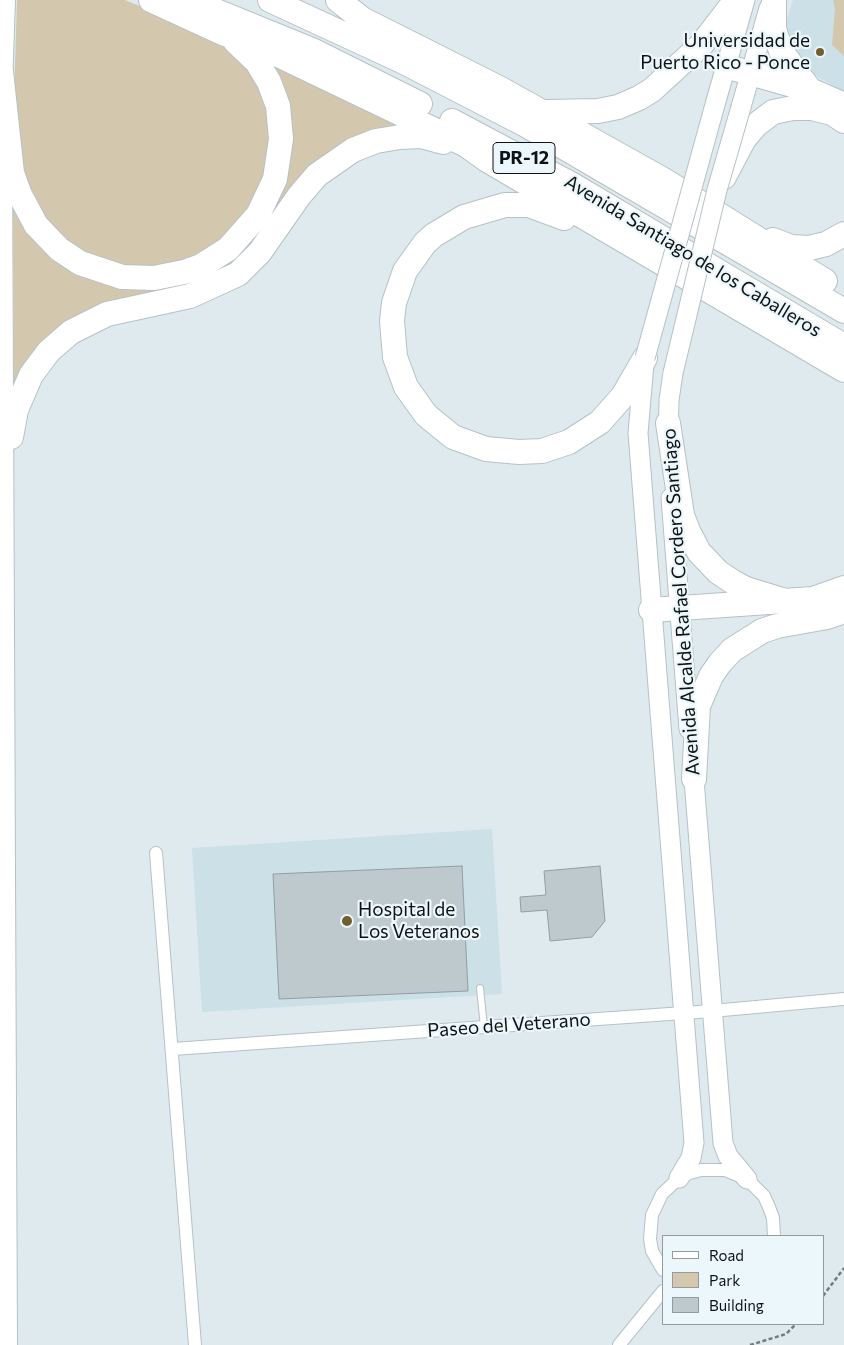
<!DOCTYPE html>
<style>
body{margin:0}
#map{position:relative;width:844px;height:1345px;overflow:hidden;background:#deeaee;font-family:Commissioner,sans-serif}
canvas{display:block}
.legend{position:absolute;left:662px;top:1235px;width:162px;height:90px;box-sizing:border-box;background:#ebf7fb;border:1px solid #939b9f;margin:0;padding:6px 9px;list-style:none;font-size:15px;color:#0e1214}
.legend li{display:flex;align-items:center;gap:10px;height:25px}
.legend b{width:25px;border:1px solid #939b9f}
</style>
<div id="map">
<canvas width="844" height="1345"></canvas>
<ul class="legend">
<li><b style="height:6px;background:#fff"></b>Road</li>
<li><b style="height:14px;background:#d3c8ae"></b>Park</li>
<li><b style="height:14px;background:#bdc9cd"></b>Building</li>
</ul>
</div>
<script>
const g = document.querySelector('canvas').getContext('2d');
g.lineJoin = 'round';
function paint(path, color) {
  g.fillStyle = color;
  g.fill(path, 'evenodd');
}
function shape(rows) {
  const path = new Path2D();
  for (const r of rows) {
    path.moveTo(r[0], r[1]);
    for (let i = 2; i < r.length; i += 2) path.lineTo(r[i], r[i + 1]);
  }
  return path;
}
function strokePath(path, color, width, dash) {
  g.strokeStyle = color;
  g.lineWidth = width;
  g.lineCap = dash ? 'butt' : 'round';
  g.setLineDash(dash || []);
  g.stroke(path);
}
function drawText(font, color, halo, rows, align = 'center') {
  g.font = font + ' Commissioner,sans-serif';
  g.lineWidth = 4.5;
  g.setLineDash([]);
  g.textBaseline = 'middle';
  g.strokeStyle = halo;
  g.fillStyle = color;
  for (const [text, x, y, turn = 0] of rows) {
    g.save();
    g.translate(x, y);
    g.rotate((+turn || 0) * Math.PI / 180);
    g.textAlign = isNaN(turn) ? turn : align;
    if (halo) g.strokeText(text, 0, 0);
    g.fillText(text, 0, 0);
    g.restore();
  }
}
paint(shape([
 [793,0,844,0,844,91,808,72,783,32],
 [492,829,502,994,202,1012,192,848]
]), '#cce0e7');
paint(shape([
 [17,0,125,0,220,39,238,50,267,100,271,177,216,252,147,273,74,252,24,194,14,96],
 [833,0,844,0,844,56,832,45,835,8],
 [273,62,402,122,399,130,384,131,274,226,222,276,120,303,14,398,13,197,37,240,172,284,278,196,269,71]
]), '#d3c8ae');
const building = shape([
 [462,866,468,991,279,999,273,874,462,866],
 [600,866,605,921,592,937,550,941,547,910,521,912,520,897,546,895,544,871,600,866]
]);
paint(building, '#bdc9cd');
strokePath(building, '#939ea2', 1);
const lane = shape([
 [480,988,484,1027]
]);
const street = shape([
 [156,853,195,1345],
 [173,1049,712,1011,844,999],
 [663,1270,652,1251,650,1239,652,1215,662,1194,679,1178,690,1173,701,1170,725,1170,747,1179,764,1196,769,1207,773,1218,774,1236],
 [619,1345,663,1291]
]);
const secondary = shape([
 [716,101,745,0],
 [741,107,769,8],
 [644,364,638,433,694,1143,691,1158,679,1178],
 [668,438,669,400,673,373],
 [671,498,689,729],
 [693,767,723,1143,728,1156,747,1179]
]);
const highway = shape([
 [151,0,225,34,251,42,466,145,487,160,844,370],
 [189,0,312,50,420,104],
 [270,0,404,62,524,124,844,311],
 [338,0,362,19,501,89,662,179,825,281],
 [774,0,774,29,781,51,810,90],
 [725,66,810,90,840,103],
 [1,71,12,173,20,195,36,225,59,249,80,263,122,277,154,278,184,272,201,266,228,249,258,215,275,179,281,139,278,106,269,82,257,62,235,41],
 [0,85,3,0],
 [547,112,598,111,618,107,639,98,652,90,702,44,736,0],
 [452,121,571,184,844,346],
 [0,159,5,1345],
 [724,177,744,139,756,125,773,112,793,108,812,108,832,113,844,121],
 [564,218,529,205,505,205,464,217,434,235,425,243,405,271,394,303,392,321,395,357,406,387,426,415,453,437,486,449,519,452,542,451,569,442,600,422,623,396,645,358],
 [773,240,791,247,809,248,826,244,844,234],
 [668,423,682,515,688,531,699,552,718,572,733,582,746,589,782,600],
 [11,437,16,410,31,375,49,351,71,332,107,314,190,296,238,274,260,252,299,196,317,175,353,150,376,141,400,137,421,136,443,142],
 [651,610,813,599,844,588],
 [694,779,698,706,711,676,720,663,732,650,762,631,777,626,827,617,844,611]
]);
strokePath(lane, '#b6c1c6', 8);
strokePath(street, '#b6c1c6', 14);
strokePath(secondary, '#b6c1c6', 21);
strokePath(highway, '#b6c1c6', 26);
strokePath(shape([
 [823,1296,844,1268],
 [750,1345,786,1334,796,1324]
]), '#747c7f', 2.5, [4, 2.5]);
strokePath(lane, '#fff', 6);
strokePath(street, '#fff', 12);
strokePath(secondary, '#fff', 19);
strokePath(highway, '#fff', 24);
const secondaryBridge = shape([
 [645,358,716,101],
 [673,373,717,190,741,107]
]);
strokePath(secondaryBridge, '#b6c1c6', 21, []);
strokePath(secondaryBridge, '#fff', 19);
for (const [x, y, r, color] of [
 [820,52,5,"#735f2e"],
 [347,921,6,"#735f2e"]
]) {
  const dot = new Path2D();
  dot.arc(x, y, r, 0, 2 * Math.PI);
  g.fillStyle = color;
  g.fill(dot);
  strokePath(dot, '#ebf7fb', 2);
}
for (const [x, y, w] of [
 [524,158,62]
]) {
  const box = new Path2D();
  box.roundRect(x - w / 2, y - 15.5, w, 31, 4);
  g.fillStyle = '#ebf7fb';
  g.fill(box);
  strokePath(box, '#0e1214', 1);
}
drawText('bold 18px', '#0e1214', null, [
 ["PR-12",524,158]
]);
drawText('19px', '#0e1214', '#ebf7fb', [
 ["Universidad de",810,41],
 ["Puerto Rico - Ponce",810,63],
 ["Hospital de",358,910,"left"],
 ["Los Veteranos",358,932,"left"]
], 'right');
drawText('19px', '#0e1214', '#ebf7fb', [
 ["Avenida Santiago de los Caballeros",693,256,31],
 ["Avenida Alcalde Rafael Cordero Santiago",681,602,-94],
 ["Paseo del Veterano",509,1025,-4]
]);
</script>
